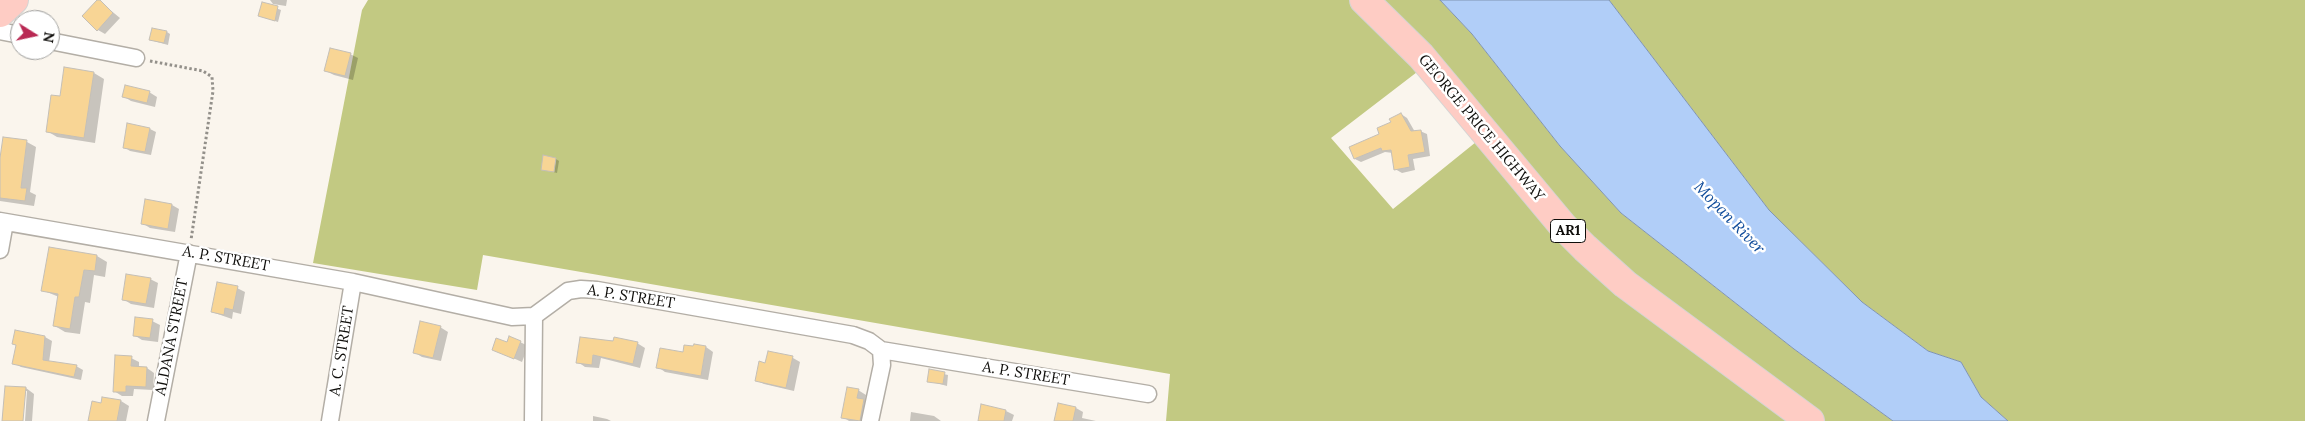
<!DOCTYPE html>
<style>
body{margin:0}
#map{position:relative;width:2305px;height:421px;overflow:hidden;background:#faf5ed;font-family:Lora,serif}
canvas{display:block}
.north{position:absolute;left:10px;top:10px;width:50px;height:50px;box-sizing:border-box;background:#fff;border:1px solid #9f9f9d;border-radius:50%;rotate:100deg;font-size:14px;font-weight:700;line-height:20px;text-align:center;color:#0f0e0b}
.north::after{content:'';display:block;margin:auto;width:18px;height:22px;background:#b92953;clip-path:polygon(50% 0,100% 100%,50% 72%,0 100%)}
</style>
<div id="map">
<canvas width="2305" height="421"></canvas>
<div class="north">N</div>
</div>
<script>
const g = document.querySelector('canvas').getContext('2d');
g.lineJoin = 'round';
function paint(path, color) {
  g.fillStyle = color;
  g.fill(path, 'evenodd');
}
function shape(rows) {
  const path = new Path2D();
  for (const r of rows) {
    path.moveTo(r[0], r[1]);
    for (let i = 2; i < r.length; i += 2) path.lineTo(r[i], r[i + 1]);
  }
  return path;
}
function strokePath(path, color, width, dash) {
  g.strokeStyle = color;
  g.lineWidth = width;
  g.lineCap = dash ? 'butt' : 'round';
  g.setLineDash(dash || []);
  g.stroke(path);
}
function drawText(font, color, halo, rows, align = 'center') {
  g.font = font + ' Lora,serif';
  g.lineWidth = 5;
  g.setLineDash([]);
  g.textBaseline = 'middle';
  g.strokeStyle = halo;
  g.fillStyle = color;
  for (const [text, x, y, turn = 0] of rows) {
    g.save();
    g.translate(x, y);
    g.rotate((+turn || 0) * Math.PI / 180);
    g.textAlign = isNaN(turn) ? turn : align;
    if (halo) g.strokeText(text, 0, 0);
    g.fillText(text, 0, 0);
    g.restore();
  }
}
paint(shape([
 [368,0,1440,0,1472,34,1560,146,1621,213,1794,349,1893,421,1166,421,1170,374,483,255,477,290,313,263,362,10],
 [1421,69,1476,142,1393,209,1331,138],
 [1609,0,2305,0,2305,421,2008,421,1981,397,1961,362,1928,351,1862,302,1769,210]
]), '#c2c982');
const water = shape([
 [1440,0,1609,0,1769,210,1862,302,1928,351,1961,362,1981,397,2008,421,1893,421,1794,349,1621,213,1560,146,1472,34,1440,0]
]);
paint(water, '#b1cef8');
strokePath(water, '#8094b1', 1);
paint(shape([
 [98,0,120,18,105,34,98,30],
 [270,0,287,0,286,6,273,4],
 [262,3,281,10,278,22,259,16],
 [167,32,170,34,168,45,150,40],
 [350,54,358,58,353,80,334,75,326,71],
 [94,73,104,79,95,143,57,137,47,131,61,97],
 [149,92,157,97,155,107,131,101,123,96],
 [1401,114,1407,118,1415,132,1420,131,1427,134,1430,156,1413,159,1415,170,1402,173,1395,169,1393,153,1385,152,1361,162,1355,159,1350,148,1381,135],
 [128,125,150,129,156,132,151,155,130,151,124,147],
 [4,139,27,142,36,147,30,192,36,195,34,206,0,201,0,167],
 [556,159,559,161,557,173,542,169],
 [172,205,179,209,175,232,150,228,142,223],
 [50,248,97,256,107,262,105,277,94,275,90,303,85,302,80,334,65,332,55,326,59,297,42,290],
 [150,279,158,283,154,308,131,304,123,299],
 [237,288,245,292,241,314,233,312,232,319,212,312],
 [152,321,160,325,158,342,142,340,134,335],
 [440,327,448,332,441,361,422,357,414,352],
 [16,332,45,337,52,341,49,362,76,366,83,370,81,380,21,367,14,363,17,346],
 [581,338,637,343,645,348,640,368,601,358,599,368,585,367,578,362],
 [520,342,528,346,522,362,493,349,508,344],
 [706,347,713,352,708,380,665,372,658,367,684,354],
 [131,358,139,362,139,368,147,368,154,373,153,390,134,389,133,396,122,396,114,391],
 [793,358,800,362,794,391,764,384,756,380,766,364],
 [930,371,948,375,947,386,929,381],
 [6,387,26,388,34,394,32,421,25,421,27,391,24,391,22,421,2,421],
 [858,390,866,395,865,401,872,405,869,421,849,421,843,417],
 [121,401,129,406,126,421,90,421,102,404],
 [982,406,1006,411,1014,415,1012,421,979,421],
 [1076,408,1083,412,1082,418,1096,421,1055,421],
 [911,412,934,416,941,421,910,421],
 [593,416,607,419,611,421,593,421]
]), '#0003');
const building = shape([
 [97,0,100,0,113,13,97,31,82,16,97,0],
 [262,2,278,6,275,21,258,16,262,2],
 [152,28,167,31,164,43,149,40,152,28],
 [330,48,351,53,345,76,324,71,330,48],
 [64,67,94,72,84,138,46,132,51,95,60,96,64,67],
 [125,85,150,91,147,103,122,97,125,85],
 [1401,113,1411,131,1421,130,1425,152,1408,155,1410,167,1394,170,1391,150,1382,151,1381,148,1354,159,1349,147,1379,134,1377,128,1391,122,1389,119,1401,113],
 [127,123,150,128,145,152,123,148,127,123],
 [3,137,27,140,21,188,27,188,25,201,0,198,0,158,3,137],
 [543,155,556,158,554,172,541,170,543,155],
 [145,199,172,204,168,229,141,224,145,199],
 [49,247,97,255,95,271,84,270,79,297,75,297,70,329,53,326,58,294,41,291,49,247],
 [126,274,151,278,146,304,122,300,126,274],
 [217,282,238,286,233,310,225,308,224,315,211,312,217,282],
 [135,317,153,319,150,338,133,336,135,317],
 [420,321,441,326,433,358,413,353,420,321],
 [15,330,45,336,43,360,77,365,74,377,12,364,16,345,12,344,15,330],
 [509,336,521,341,514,359,492,350,496,338,507,342,509,336],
 [580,337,613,341,614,337,638,342,633,364,593,355,592,365,576,363,580,337],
 [694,344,706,346,701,376,656,368,660,348,683,352,684,345,693,346,694,344],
 [768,351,793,356,786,388,755,381,759,361,765,363,768,351],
 [115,355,132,356,131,366,147,367,146,387,126,386,126,392,113,392,115,355],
 [929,369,945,372,943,384,927,382,929,369],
 [5,386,26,387,23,421,2,421,5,386],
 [847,387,859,389,857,398,864,399,860,421,841,418,847,387],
 [102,397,121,400,117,421,88,421,92,401,101,403,102,397],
 [1058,403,1076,407,1073,421,1054,421,1058,403],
 [981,404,1006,410,1004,421,978,421,981,404]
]);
paint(building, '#f8d595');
strokePath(building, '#c4bfb7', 1);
const minor = shape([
 [0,31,20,35],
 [50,41,136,58],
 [0,221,353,282,512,317,534,316,568,291,581,289,597,290,853,335,869,341,881,350,1148,394],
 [0,250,5,222],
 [156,421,189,253],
 [330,421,353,282],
 [533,421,534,316],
 [870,421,882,365,881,350]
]);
const trunk = shape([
 [1364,0,1421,56,1563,226,1585,248,1625,284,1810,421],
 [0,13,14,0]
]);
strokePath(minor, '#b3aea6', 19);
strokePath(trunk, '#d4d4d3', 30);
strokePath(shape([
 [150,61,203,71,212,77,213,91,191,240]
]), '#93908a', 3, [2.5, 2.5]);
strokePath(minor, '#fff', 16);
strokePath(trunk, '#feccc4', 28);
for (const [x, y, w] of [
 [1568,231,35]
]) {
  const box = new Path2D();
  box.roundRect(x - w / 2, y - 11.5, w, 23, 4);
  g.fillStyle = '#fff';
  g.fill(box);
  strokePath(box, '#0f0e0b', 1);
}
drawText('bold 14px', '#0f0e0b', null, [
 ["AR1",1568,231]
]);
drawText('15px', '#0f0e0b', '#fff', [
 ["GEORGE PRICE HIGHWAY",1481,128,50],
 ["A. P. STREET",226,259,10],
 ["A. P. STREET",631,297,9],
 ["ALDANA STREET",172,337,-79],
 ["A. C. STREET",342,351,-81],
 ["A. P. STREET",1026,374,9]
]);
drawText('italic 16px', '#104c9b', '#fff', [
 ["Mopan River",1729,218,46]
]);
</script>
